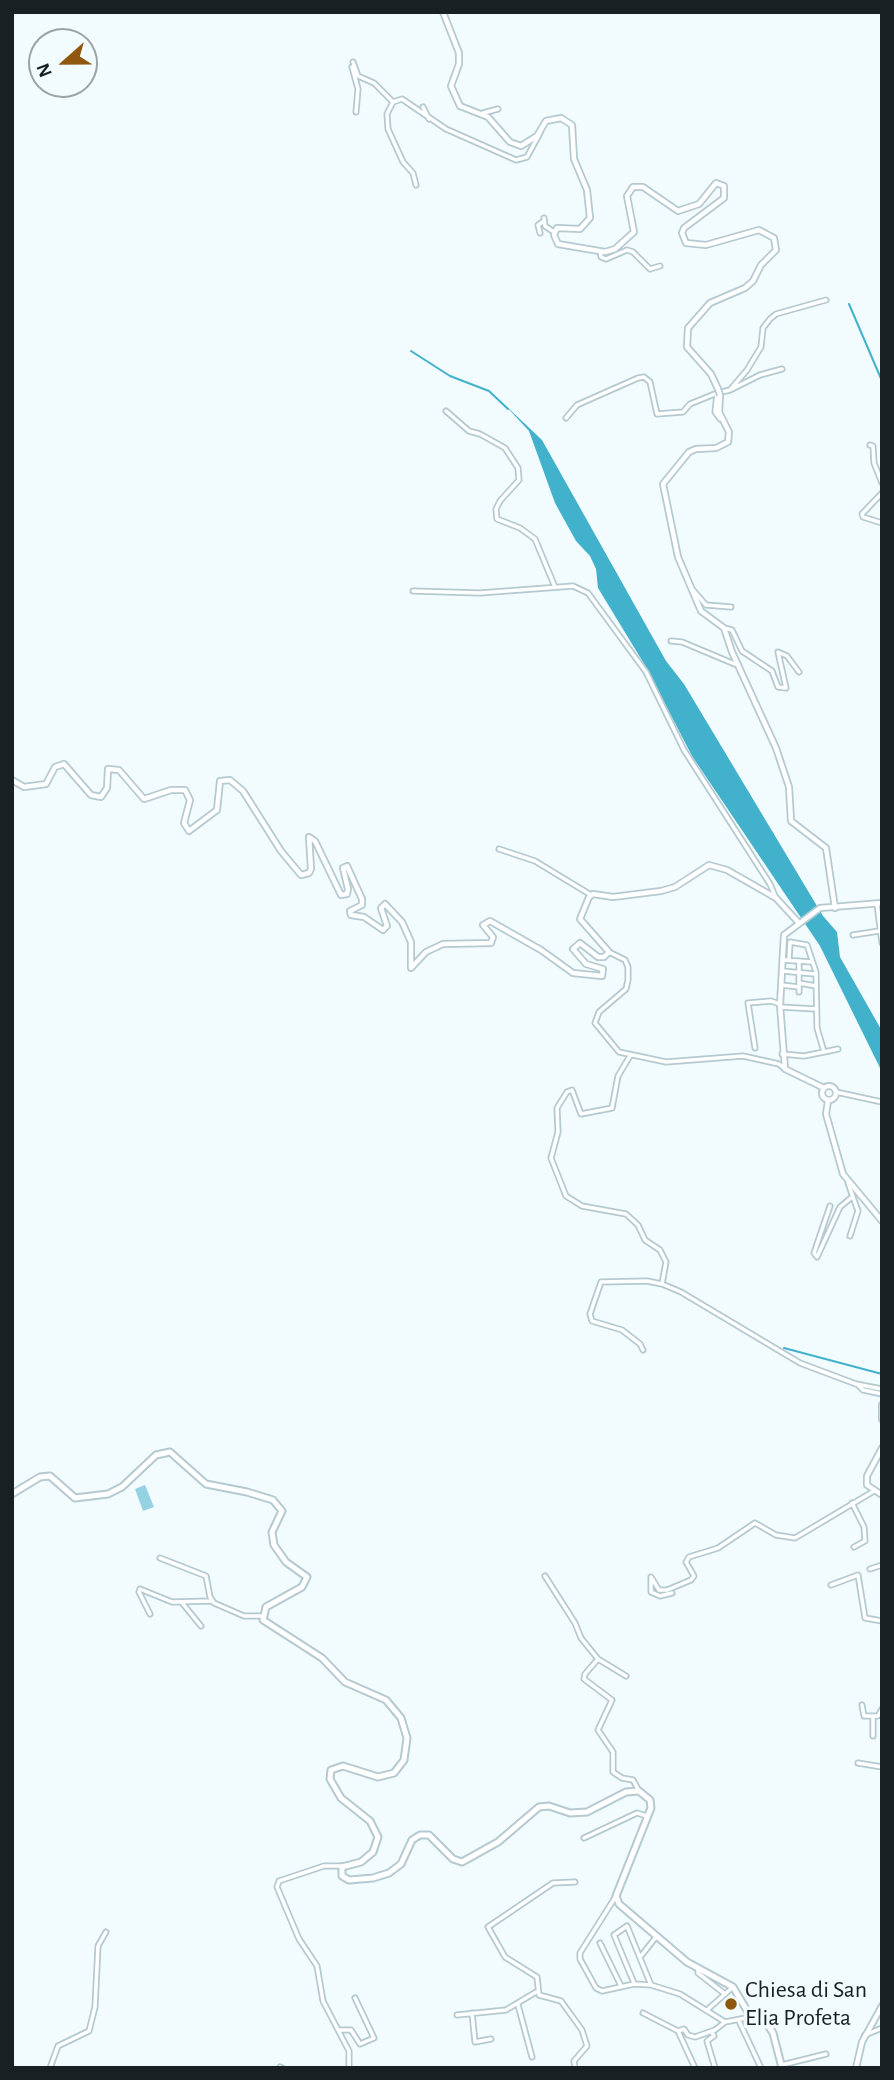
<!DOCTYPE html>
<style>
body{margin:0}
#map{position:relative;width:894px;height:2080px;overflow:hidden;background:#f2fbfe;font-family:"Alegreya Sans",sans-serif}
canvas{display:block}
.frame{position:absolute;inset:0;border:14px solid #182023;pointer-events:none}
.north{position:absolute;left:28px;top:28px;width:70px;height:70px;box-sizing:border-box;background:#f2fbfe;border:2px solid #9ba3a6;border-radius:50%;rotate:249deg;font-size:19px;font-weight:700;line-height:28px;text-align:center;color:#182023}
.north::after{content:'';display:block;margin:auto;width:24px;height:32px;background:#8f580e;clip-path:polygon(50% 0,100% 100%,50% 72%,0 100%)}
</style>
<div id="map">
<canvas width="894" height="2080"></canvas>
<div class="frame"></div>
<div class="north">N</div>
</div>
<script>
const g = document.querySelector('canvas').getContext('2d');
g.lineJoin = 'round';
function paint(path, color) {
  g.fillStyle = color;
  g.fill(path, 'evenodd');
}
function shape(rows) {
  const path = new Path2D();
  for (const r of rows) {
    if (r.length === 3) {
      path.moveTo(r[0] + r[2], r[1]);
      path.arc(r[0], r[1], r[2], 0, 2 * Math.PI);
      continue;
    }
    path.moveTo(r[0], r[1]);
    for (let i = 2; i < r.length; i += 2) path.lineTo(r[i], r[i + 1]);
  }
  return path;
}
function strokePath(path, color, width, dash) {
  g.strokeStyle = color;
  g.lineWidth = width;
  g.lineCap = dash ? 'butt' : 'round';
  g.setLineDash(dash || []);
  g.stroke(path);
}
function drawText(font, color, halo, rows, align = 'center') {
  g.font = font + ' "Alegreya Sans",sans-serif';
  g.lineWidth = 7;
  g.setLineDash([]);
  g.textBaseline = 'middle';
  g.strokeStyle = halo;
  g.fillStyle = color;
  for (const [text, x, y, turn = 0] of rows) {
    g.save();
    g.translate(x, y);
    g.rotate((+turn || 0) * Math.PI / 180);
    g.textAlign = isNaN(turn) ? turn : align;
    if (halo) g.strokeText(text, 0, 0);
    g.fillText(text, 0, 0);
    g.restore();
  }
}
paint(shape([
 [145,1485,154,1507,143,1511,135,1489]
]), '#94d2e3');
paint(shape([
 [504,404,542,440,666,661,684,684,823,916,837,932,840,957,882,1031,882,1072,820,946,692,756,646,667,598,588,596,569,590,556,576,541,555,503,529,431]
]), '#41b1cc');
strokePath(shape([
 [849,304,882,381],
 [411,351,450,376,489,391,508,409],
 [784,1348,882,1374]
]), '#41b1cc', 2);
const minor = shape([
 [353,62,358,76,374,83,393,102,402,99,446,129,516,160,527,157,540,133],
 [352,67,358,89,356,112],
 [393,102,387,114,388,129,403,162,413,173,416,185],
 [423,107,429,119],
 [483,113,498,109],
 [544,218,545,226,554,232],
 [540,233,538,225,544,221],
 [600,251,601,257,606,259,627,250,633,252,650,269,660,266],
 [730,390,760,375,782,369],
 [446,411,469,431,480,434,505,448,518,468,519,480,500,501,496,509,497,519,520,528,535,539,555,587],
 [566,418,577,405,638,378,644,377,650,382,657,414,683,412,690,404,717,393],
 [720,419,715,412,717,393,730,390,747,370,761,347,763,328,770,319,776,314,826,300],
 [870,445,873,446,874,463,882,483],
 [882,493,862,514,863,517,882,523],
 [692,589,706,605,731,607],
 [413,591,480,593,573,586,588,593,646,672,684,750,770,884,775,896],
 [724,628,732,630,742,651,772,671,778,687,786,688,778,652,787,656,799,672],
 [671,641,682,642,737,665],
 [499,849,535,861,591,895],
 [877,904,882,943],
 [853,935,879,931],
 [609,952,625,960,628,967,628,980,626,989,599,1012,595,1023,619,1052,666,1062,743,1056,779,1064,785,1069],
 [783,960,812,962],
 [789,960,790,942,807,945,816,972,817,1028,824,1052,838,1049],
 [799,961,799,992],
 [782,971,815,974],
 [799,983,816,986],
 [781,985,799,987],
 [780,1007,816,1009],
 [755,1048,748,1003,771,1001,780,1004],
 [782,1054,804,1056,824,1052],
 [630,1056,618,1076,612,1108,581,1114,572,1090,567,1092,557,1108,558,1132,551,1158,566,1196,582,1206,626,1214,638,1225,645,1240,660,1250,666,1262,662,1284],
 [836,1092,882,1102],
 [848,1183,858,1211,850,1236],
 [830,1206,814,1253,817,1257,840,1207,852,1197],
 [643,1350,640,1344,622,1330,592,1321,590,1314,601,1282,647,1281,662,1284,681,1292,800,1363,856,1384,882,1389],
 [858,1385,863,1390,882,1394],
 [852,1503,864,1527,865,1541,854,1547],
 [160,1558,206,1576,210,1597,214,1603,244,1616,262,1616],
 [870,1569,882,1565],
 [545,1576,575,1623,581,1638,598,1659,585,1674,584,1679,612,1700,598,1730,613,1752,613,1772,622,1778,633,1780,639,1791],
 [831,1585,858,1575,865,1618,882,1621],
 [672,1593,660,1596,651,1592,651,1577,659,1590,667,1590,691,1580,694,1576,686,1562,689,1557,718,1548,755,1523,776,1535,795,1538,874,1491],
 [183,1604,201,1626],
 [150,1614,139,1592,140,1589,172,1602,211,1601],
 [598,1659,626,1676],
 [862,1705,864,1716,878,1716,882,1709],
 [873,1736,873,1716],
 [858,1763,882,1767],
 [584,1838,637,1813,647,1816],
 [343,1866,324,1866,279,1881,277,1887,299,1939,317,1966,323,2001,349,2051,349,2068],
 [616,1896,580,1953,580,1959,596,1988,602,1991,634,1984,651,1985,680,1994,725,2022,751,2017],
 [600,1943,621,1986],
 [641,1956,656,1937],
 [698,1968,698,1973,725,1994],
 [634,1983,614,1935,627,1926,651,1985],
 [518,2005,532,2057],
 [707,2010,733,1987],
 [472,2013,475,2042,491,2039],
 [643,2013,678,2031,695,2068],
 [457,2015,506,2010,536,1992],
 [739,2021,761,2068],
 [339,2030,351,2030,360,2044,374,2038,355,1998],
 [678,2031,684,2029,688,2035,695,2037,715,2030,725,2022],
 [712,2032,714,2036,707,2041,715,2068],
 [865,2035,882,2028],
 [782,2065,826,2054],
 [280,2067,282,2068],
 [50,2068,58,2046,89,2031,95,2007,98,1946,106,1932],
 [575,2068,574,2061,587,2046,582,2030,561,2001,539,1995,537,1977,505,1957,488,1927,553,1883,575,1882]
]);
const tertiary = shape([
 [443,12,459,53,459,64,451,86,460,106,488,117,510,142,521,146,537,136,546,121,561,118,572,125,574,159,587,190,590,218,580,229,557,228,554,235,558,244,605,252,615,249,634,232,627,196,633,187,643,187,678,211,699,204,716,183,724,186,724,198,684,228,682,233,686,243,706,245,759,230,774,238,776,250,761,265,753,281,745,288,710,303,688,328,687,347,711,374,718,389],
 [720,395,719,412,729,432,728,442,716,448,696,449,689,452,663,484,678,557,701,611,724,628,732,652,776,748,789,787,791,821,826,848,835,908],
 [12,780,24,787,46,784,55,767,64,764,91,795,101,797,107,788,108,769,119,770,144,799,171,790,185,790,190,800,184,823,189,831,217,810,220,781,230,780,243,791,281,851,301,875,309,873,311,869,309,837,315,841,341,895,347,894,348,889,343,868,347,866,362,899,362,905,350,911,351,915,364,917,383,930,387,926,381,908,385,904,402,922,411,942,411,968,426,952,443,944,491,943,493,937,483,925,490,921,541,950,573,973,602,976,603,969,586,964,573,949,580,943,598,957,604,957,609,952,580,919,589,897,593,894,613,897,661,891,675,887,709,865,727,870,776,898,799,923],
 [829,1093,7],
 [824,1088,785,1069,780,1005,784,935,820,908,882,903],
 [828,1101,826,1114,843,1174,882,1221],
 [882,1405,882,1419],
 [882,1448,867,1476,867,1485,882,1495],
 [856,2068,862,2042,882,2006]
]);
const secondary = shape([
 [12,1494,40,1477,50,1476,75,1498,108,1494,122,1487,156,1455,170,1452,206,1484,247,1492,273,1500,282,1511,272,1532,274,1545,286,1562,307,1577,302,1587,266,1607,263,1620,322,1658,345,1682,386,1700,401,1718,407,1738,404,1760,394,1773,378,1777,343,1766,331,1770,330,1779,341,1798,370,1821,378,1837,373,1852,361,1862,342,1867,342,1876,349,1880,373,1878,389,1873,401,1864,412,1840,420,1835,429,1835,453,1859,462,1862,498,1842,539,1807,549,1806,570,1813,587,1812,626,1792,639,1791,650,1800,651,1808,616,1896,619,1904,687,1962,733,1987,751,2017,767,2024,773,2033,782,2068]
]);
strokePath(minor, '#b4cad0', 7);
strokePath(tertiary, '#b4cad0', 8);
strokePath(secondary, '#b4cad0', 9);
strokePath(minor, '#fff', 3.5);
strokePath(tertiary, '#fff', 4.5);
strokePath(secondary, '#fff', 5);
const tertiaryBridge = shape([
 [718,389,720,395]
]);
strokePath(tertiaryBridge, '#b4cad0', 8, []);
strokePath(tertiaryBridge, '#fff', 4.5);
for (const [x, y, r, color] of [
 [731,2004,7,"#8f580e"]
]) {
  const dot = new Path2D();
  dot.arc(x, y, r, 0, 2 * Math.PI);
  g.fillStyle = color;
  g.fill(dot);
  strokePath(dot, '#f2fbfe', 2.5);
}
drawText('24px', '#182023', '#f2fbfe', [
 ["Chiesa di San",745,1990],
 ["Elia Profeta",745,2018]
], 'left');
</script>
